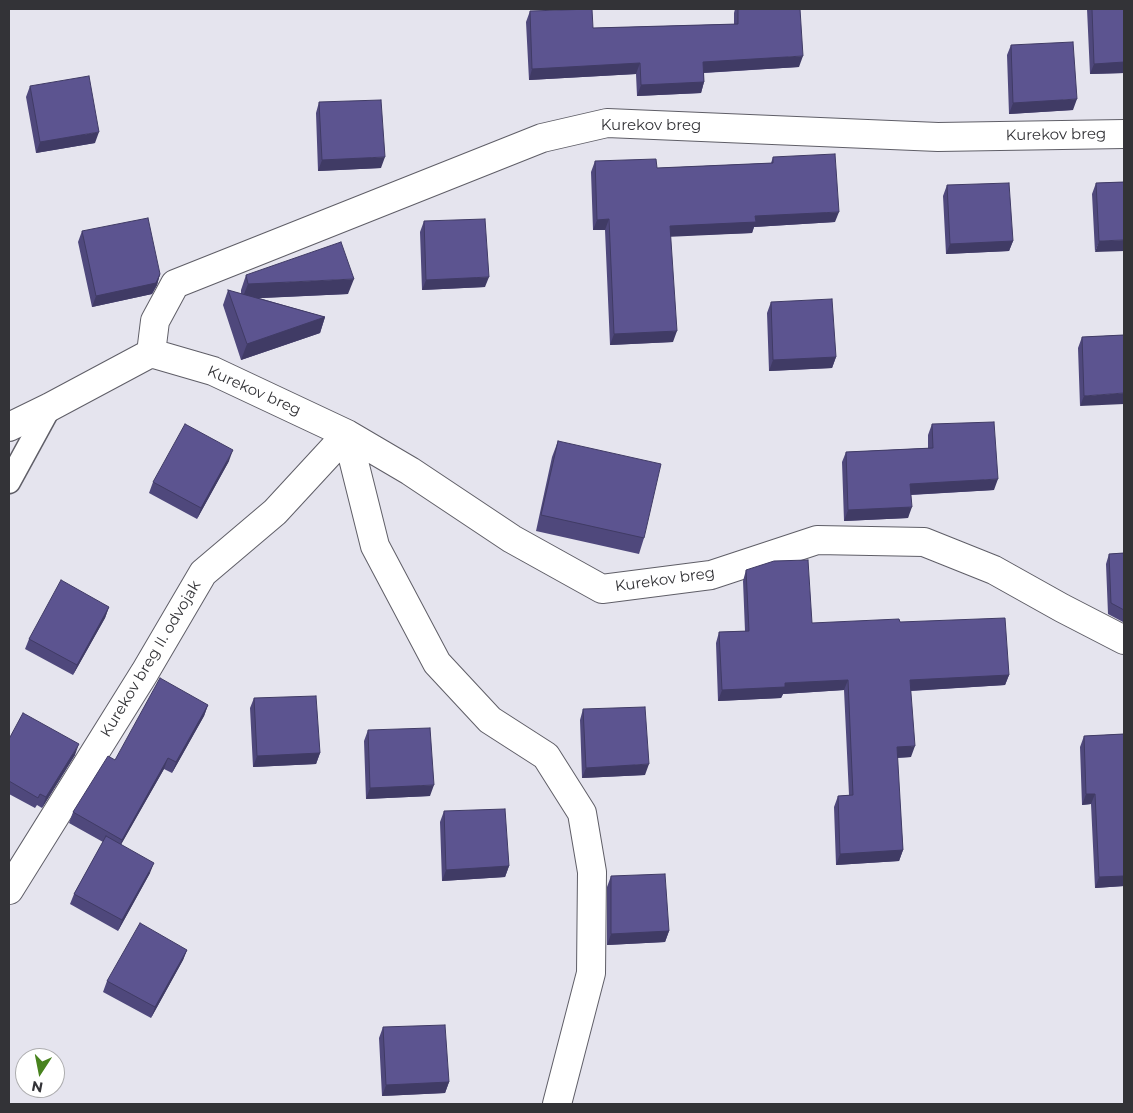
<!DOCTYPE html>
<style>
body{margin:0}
#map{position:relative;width:1133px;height:1113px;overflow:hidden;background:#e5e4ee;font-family:Montserrat,sans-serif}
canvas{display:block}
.frame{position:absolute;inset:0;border:10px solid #333337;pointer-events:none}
.north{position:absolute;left:15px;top:1048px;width:50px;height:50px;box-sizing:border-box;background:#fff;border:1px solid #adadaf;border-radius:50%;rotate:191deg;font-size:14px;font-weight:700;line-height:20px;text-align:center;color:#333337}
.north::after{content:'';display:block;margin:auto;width:18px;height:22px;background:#48831e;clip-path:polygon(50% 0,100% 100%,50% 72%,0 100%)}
</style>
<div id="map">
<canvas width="1133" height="1113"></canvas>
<div class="frame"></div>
<div class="north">N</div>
</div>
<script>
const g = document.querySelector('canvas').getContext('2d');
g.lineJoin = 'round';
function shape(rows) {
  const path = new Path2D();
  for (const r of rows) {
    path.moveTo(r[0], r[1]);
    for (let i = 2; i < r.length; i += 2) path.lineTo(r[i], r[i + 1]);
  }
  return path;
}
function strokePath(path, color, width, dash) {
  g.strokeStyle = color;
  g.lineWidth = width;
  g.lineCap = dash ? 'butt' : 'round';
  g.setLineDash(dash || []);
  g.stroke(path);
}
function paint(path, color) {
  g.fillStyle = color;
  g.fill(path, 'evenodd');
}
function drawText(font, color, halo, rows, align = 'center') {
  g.font = font + ' Montserrat,sans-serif';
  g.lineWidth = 5;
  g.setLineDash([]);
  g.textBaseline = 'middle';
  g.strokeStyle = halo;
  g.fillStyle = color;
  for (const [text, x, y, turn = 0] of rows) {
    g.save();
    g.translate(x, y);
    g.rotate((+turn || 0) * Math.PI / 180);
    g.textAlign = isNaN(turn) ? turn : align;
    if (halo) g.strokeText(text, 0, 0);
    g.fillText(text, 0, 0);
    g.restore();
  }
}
const lane = shape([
 [9,482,50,407]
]);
const street = shape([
 [151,353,213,371,347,434,410,471,512,539,602,589,711,575,817,540,924,542,994,570,1062,608,1124,640],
 [151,353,155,321,175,284,542,138,607,123,938,137,1124,134],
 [9,427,50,407,151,353],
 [347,434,375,546,437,663,490,720,546,756,582,813,592,872,591,973,557,1104],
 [9,890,145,672,203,573,275,512,347,434]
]);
strokePath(lane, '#5f5e67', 25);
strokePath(street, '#5f5e67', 30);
strokePath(lane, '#fff', 22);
strokePath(street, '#fff', 28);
paint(shape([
 [735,9,738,9,799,67,704,73,704,82,701,93,637,96,636,74,529,80,526,22,530,11,593,28,734,24,734,13],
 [1087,9,1124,9,1124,73,1090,74],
 [1011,45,1073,110,1009,114,1007,55],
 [30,86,95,143,36,153,26,97],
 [319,102,381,168,318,171,316,113],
 [773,157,835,222,754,227,752,233,670,236,673,342,610,345,605,230,593,230,591,172,595,161,657,168,771,163],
 [1124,182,1095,252,1092,194,1096,183],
 [947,185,1013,241,1009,251,946,254,943,196],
 [424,221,485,287,422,290,420,232],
 [82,231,160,274,157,285,152,294,92,307,78,242],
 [246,275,348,294,259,298,325,317,320,333,241,360,223,305,228,290,241,294,241,290],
 [771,302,836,357,832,368,769,371,767,313],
 [1124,335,1080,406,1078,348,1082,337],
 [932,424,994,490,911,495,908,518,844,521,842,462,846,452,928,448,928,435],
 [558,441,644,538,639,554,536,531,552,457],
 [229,461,197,519,149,493,153,482],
 [1124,553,1124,622,1123,622,1108,614,1106,564,1109,554],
 [746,570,812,623,900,622,1009,675,1005,685,911,691,911,757,897,758,903,850,899,861,836,865,834,807,838,796,849,795,844,690,783,694,781,698,718,701,716,643,719,632,745,631,743,581],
 [109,607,105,618,73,675,25,649,29,639],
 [254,698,320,753,316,764,253,767,250,708],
 [208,705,204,716,172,773,164,769,121,844,150,873,118,931,70,904,74,894,103,842,69,823,73,812,115,760],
 [583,709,645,775,582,778,580,720],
 [368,730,430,796,366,799,364,741],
 [1124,734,1124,886,1095,888,1091,804,1082,805,1080,747,1084,736],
 [9,739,75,755,42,808,37,805,35,808,9,794],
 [444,811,509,866,505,877,442,881,440,822],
 [611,876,669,931,665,942,607,945,607,887],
 [187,950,183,960,151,1018,103,992,107,981],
 [383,1027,449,1082,445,1093,382,1096,379,1038]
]), '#4f487c');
paint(shape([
 [803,56,799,67,699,73,703,62],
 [1124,62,1124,73,1090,74,1094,64],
 [640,63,636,74,529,80,532,69],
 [704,82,701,93,637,96,641,85],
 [1077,99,1073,110,1009,114,1013,103],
 [99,132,95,143,36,153,40,142],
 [385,157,381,168,318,171,322,160],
 [839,212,835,222,754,227,752,233,666,237,670,226,755,216],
 [609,219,605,230,593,230,597,220],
 [1124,240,1124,251,1095,252,1099,241],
 [1013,241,1009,251,946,254,950,244],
 [160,274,157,285,152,294,92,307,96,296],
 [489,277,485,287,422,290,426,280],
 [354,279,348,294,242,299,248,284],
 [325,317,320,333,241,360,247,344],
 [677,331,673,342,610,345,614,334],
 [836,357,832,368,769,371,773,360],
 [1124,393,1124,404,1080,406,1084,396],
 [233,450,229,461,197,519,201,508],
 [998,479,994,490,906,495,910,484],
 [912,507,908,518,844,521,848,510],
 [109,607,105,618,73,675,77,665],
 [1009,675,1005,685,906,691,910,680],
 [848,680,844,690,783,694,781,698,718,701,722,690,785,683],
 [208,705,204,716,172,773,176,762],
 [79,744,75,755,42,808,46,797],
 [915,746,911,757,893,758,897,747],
 [320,753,316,764,253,767,257,756],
 [168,758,164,769,118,850,122,840],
 [649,764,645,775,582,778,586,768],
 [434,785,430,796,366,799,370,788],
 [1086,794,1095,794,1091,804,1082,805],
 [903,850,899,861,836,865,840,854],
 [154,863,150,873,118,931,122,920],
 [509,866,505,877,442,881,446,870],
 [1124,876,1124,886,1095,888,1099,877],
 [669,931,665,942,607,945,611,934],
 [187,950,183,960,151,1018,155,1007],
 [449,1082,445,1093,382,1096,386,1085]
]), '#403b65');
const building = shape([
 [592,9,593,28,738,24,738,9,800,9,803,56,703,62,704,82,641,85,640,63,532,69,530,11,592,9],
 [1092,9,1124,9,1124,62,1094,64,1092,9],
 [1073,42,1077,99,1013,103,1011,45,1073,42],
 [89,76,99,132,40,142,30,86,89,76],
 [381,100,385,157,322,160,319,102,381,100],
 [835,154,839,212,755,216,756,222,670,226,677,331,614,334,609,219,597,220,595,161,656,159,657,168,773,163,773,157,835,154],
 [1124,182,1124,240,1099,241,1096,183,1124,182],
 [1009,183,1013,241,950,244,947,185,1009,183],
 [148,218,160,274,156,283,96,296,82,231,148,218],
 [485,219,489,277,426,280,424,221,485,219],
 [341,242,354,279,248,284,246,275,341,242],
 [228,290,325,317,247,344,228,290],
 [832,299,836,357,773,360,771,302,832,299],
 [1124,335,1124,393,1084,396,1082,337,1124,335],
 [994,422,998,479,910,484,912,507,848,510,846,452,933,448,932,424,994,422],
 [185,424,233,450,201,508,153,482,185,424],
 [558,441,661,464,644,538,541,515,558,441],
 [1124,553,1124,610,1111,603,1109,554,1124,553],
 [808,560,812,623,899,619,900,622,1005,618,1009,675,910,680,915,746,897,747,903,850,840,854,838,796,853,795,848,680,785,683,785,687,722,690,719,632,749,631,746,570,774,561,808,560],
 [61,580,109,607,77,665,29,639,61,580],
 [160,678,208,705,176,762,168,758,122,840,73,812,108,756,115,760,160,678],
 [316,696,320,753,257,756,254,698,316,696],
 [645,707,649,764,586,768,583,709,645,707],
 [23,713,79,744,46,797,40,794,38,798,9,781,9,739,23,713],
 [430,728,434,785,370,788,368,730,430,728],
 [1124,734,1124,876,1099,877,1095,794,1086,794,1084,736,1124,734],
 [505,809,509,866,446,870,444,811,505,809],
 [106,836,154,863,122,920,74,894,106,836],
 [665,874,669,931,611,934,611,876,665,874],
 [140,923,187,950,155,1007,107,981,140,923],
 [445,1025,449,1082,386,1085,383,1027,445,1025]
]);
paint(building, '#5c5490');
strokePath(building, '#403b65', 1);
drawText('15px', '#333337', '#fff', [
 ["Kurekov breg",651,126],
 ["Kurekov breg",1056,135,-1],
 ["Kurekov breg",254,391,24],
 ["Kurekov breg",665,580,-8],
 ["Kurekov breg II. odvojak",151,659,-59]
]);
</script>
